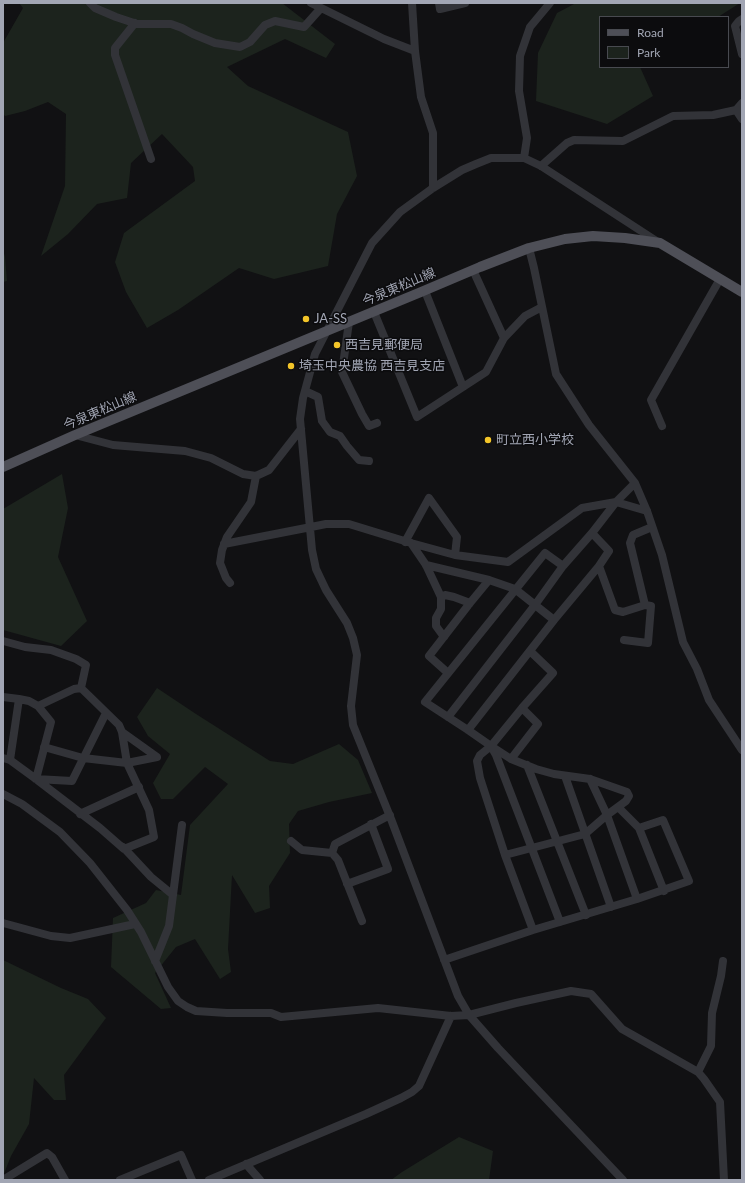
<!DOCTYPE html>
<meta charset="utf-8">
<style>
body{margin:0}
#map{position:relative;width:745px;height:1183px;overflow:hidden;background:#111113;font-family:Lato,sans-serif}
canvas{display:block}
.frame{position:absolute;inset:0;border:4px solid #a2a6b4;pointer-events:none}
.legend{position:absolute;left:599px;top:16px;width:130px;height:52px;box-sizing:border-box;background:#0c0c0e;border:1px solid #484a50;margin:0;padding:5px 7px;list-style:none;font-size:12px;color:#a2a6b4}
.legend li{display:flex;align-items:center;gap:8px;height:20px}
.legend b{width:20px;border:1px solid #484a50}
</style>
<div id="map">
<canvas width="745" height="1183"></canvas>
<div class="frame"></div>
<ul class="legend">
<li><b style="height:5px;background:#4e4f57"></b>Road</li>
<li><b style="height:11px;background:#1c231d"></b>Park</li>
</ul>
</div>
<script>
const g = document.querySelector('canvas').getContext('2d');
g.lineJoin = 'round';
function paint(path, color) {
  g.fillStyle = color;
  g.fill(path, 'evenodd');
}
function shape(rows) {
  const path = new Path2D();
  for (const r of rows) {
    path.moveTo(r[0], r[1]);
    for (let i = 2; i < r.length; i += 2) path.lineTo(r[i], r[i + 1]);
  }
  return path;
}
function strokePath(path, color, width, dash) {
  g.strokeStyle = color;
  g.lineWidth = width;
  g.lineCap = dash ? 'butt' : 'round';
  g.setLineDash(dash || []);
  g.stroke(path);
}
function drawText(font, color, halo, rows, align = 'center') {
  g.font = font + ' Lato,"Noto Sans JP",sans-serif';
  g.lineWidth = 3;
  g.setLineDash([]);
  g.textBaseline = 'middle';
  g.strokeStyle = halo;
  g.fillStyle = color;
  for (const [text, x, y, turn = 0] of rows) {
    g.save();
    g.translate(x, y);
    g.rotate((+turn || 0) * Math.PI / 180);
    g.textAlign = isNaN(turn) ? turn : align;
    if (halo) g.strokeText(text, 0, 0);
    g.fillText(text, 0, 0);
    g.restore();
  }
}
paint(shape([
 [19,3,282,3,335,44,326,58,285,39,227,67,248,86,348,132,357,176,337,214,328,266,274,279,239,268,178,310,147,328,126,292,115,262,124,233,195,181,193,167,162,134,131,163,127,198,97,204,68,234,41,256,65,186,66,114,48,102,25,111,5,116,3,114,3,43,23,8],
 [576,3,740,3,718,17,600,17,600,67,640,67,653,96,607,124,536,101,538,53,557,13],
 [3,249,5,257,7,281,3,282],
 [62,474,68,508,58,557,87,621,61,646,3,630,3,509],
 [157,688,196,714,270,761,293,764,339,744,358,760,372,793,329,802,298,811,289,824,290,853,269,886,270,908,255,913,232,875,228,949,231,972,220,979,195,939,176,947,155,973,171,1008,161,1009,111,967,113,918,146,903,156,890,181,895,190,825,228,784,205,767,173,799,161,799,153,783,170,754,148,736,137,717],
 [3,960,61,988,88,999,106,1018,64,1075,66,1100,54,1100,34,1078,29,1124,11,1156,3,1176],
 [459,1137,493,1151,489,1180,391,1180,402,1172]
]), '#1c231d');
strokePath(shape([
 [90,3,95,8,116,17,137,24,171,24,182,28,193,34,215,43,240,47,250,42,265,25,275,21,304,27,321,8],
 [311,3,384,39,415,51],
 [412,3,415,51,421,97,433,133,433,188],
 [439,3,440,9,465,3],
 [742,19,739,21,735,26,742,54],
 [135,23,115,48,115,55,151,159],
 [736,110,742,119],
 [524,158,527,138,519,91,520,56,530,27,550,3],
 [541,166,567,143,574,140,623,141,673,116,713,115,736,110,742,103],
 [529,248,534,268,556,374,589,425,635,483,647,511,662,555,683,642,697,669,709,700,742,750],
 [473,270,504,338],
 [425,291,463,387],
 [374,312,417,417,486,372,504,338,525,316,542,307],
 [349,322,342,372,362,414,369,426,377,423],
 [305,391,318,397,322,421,330,432,340,436,347,446,359,460,369,461],
 [662,426,651,400,720,279],
 [75,435,113,445,185,451,211,458,243,474,256,476,269,470,301,429],
 [592,533,609,551,599,566,615,610,623,612,645,605,651,606,648,643,624,640],
 [405,542,429,498,457,537,455,555],
 [411,543,426,565,441,597,445,595,454,597,470,603],
 [224,544,311,527,326,524,349,524,411,543,455,555,508,562,582,508,616,502,635,483],
 [426,565,489,580,515,589,554,620],
 [230,583,226,578,220,563,222,550,227,537,251,502,256,476],
 [441,597,441,609,436,618,436,626,444,637],
 [645,605,630,543,633,535,652,527],
 [3,641,25,647,51,650,76,659,86,665,81,688],
 [530,651,553,673,522,708,491,746,480,755,477,761,480,778,505,855,585,834,607,815,626,801,629,796,627,792,590,779,554,774,536,769,511,759,491,746,468,730,425,702,545,553,563,566],
 [448,673,429,656,470,603,489,580],
 [3,697,19,699,29,701,38,706,51,722,36,779],
 [448,717,535,605,563,566,592,533,616,502,647,511],
 [468,730,554,620,599,566],
 [44,747,83,758,127,763,157,757,122,732],
 [492,748,496,755,560,922],
 [3,758,10,760,36,779,100,828,124,849,154,837,149,810,127,763,122,732,119,725,81,688,74,689,38,706],
 [511,759,538,724,522,708],
 [10,760,19,699],
 [527,765,586,915],
 [565,776,611,907],
 [36,779,72,781,106,713],
 [590,779,607,815,637,899],
 [3,794,22,804,60,832,90,863,127,910,141,932,168,987,178,1001,187,1007,196,1011,227,1013,271,1013,281,1017,378,1008,451,1016,469,1015,516,1003,571,991,591,994,622,1029,698,1072,704,1079,720,1102,724,1180],
 [618,807,639,828,664,891],
 [80,814,139,787],
 [291,841,302,850,332,853,338,860,362,921],
 [123,847,151,877,173,895],
 [332,853,335,844,390,815],
 [505,855,533,930],
 [347,884,388,869,371,824],
 [3,923,51,936,70,938,135,924],
 [444,960,533,930,637,899,689,881,663,820,639,828],
 [155,961,169,926,182,825],
 [698,1072,711,1046,712,1013,721,976,723,961],
 [246,1164,260,1180],
 [3,1180,47,1153,52,1157,65,1180],
 [120,1180,181,1155,192,1180],
 [209,1180,366,1114,401,1098,412,1092,419,1086,451,1016],
 [623,1180,498,1048,469,1015,458,996,391,819,353,725,351,706,357,655,353,638,347,623,326,590,316,569,312,550,300,419,303,398,315,354,372,243,400,212,433,188,462,170,476,164,491,158,524,158,541,166,658,242]
]), '#323338', 8);
strokePath(shape([
 [3,467,75,435,421,292,480,267,529,248,565,239,593,236,625,238,660,243,742,292]
]), '#4e4f57', 10);
for (const [x, y, r, color] of [
 [306,319,4,"#f3c529"],
 [337,345,4,"#f3c529"],
 [291,366,4,"#f3c529"],
 [488,440,4,"#f3c529"]
]) {
  const dot = new Path2D();
  dot.arc(x, y, r, 0, 2 * Math.PI);
  g.fillStyle = color;
  g.fill(dot);
  strokePath(dot, '#0c0c0e', 1.5);
}
drawText('13px', '#a2a6b4', '#0c0c0e', [
 ["今泉東松山線",399,287,-23],
 ["今泉東松山線",100,411,-23]
]);
drawText('13px', '#a2a6b4', '#0c0c0e', [
 ["JA-SS",314,319],
 ["西吉見郵便局",345,345],
 ["埼玉中央農協 西吉見支店",299,366],
 ["町立西小学校",496,440]
], 'left');
</script>
